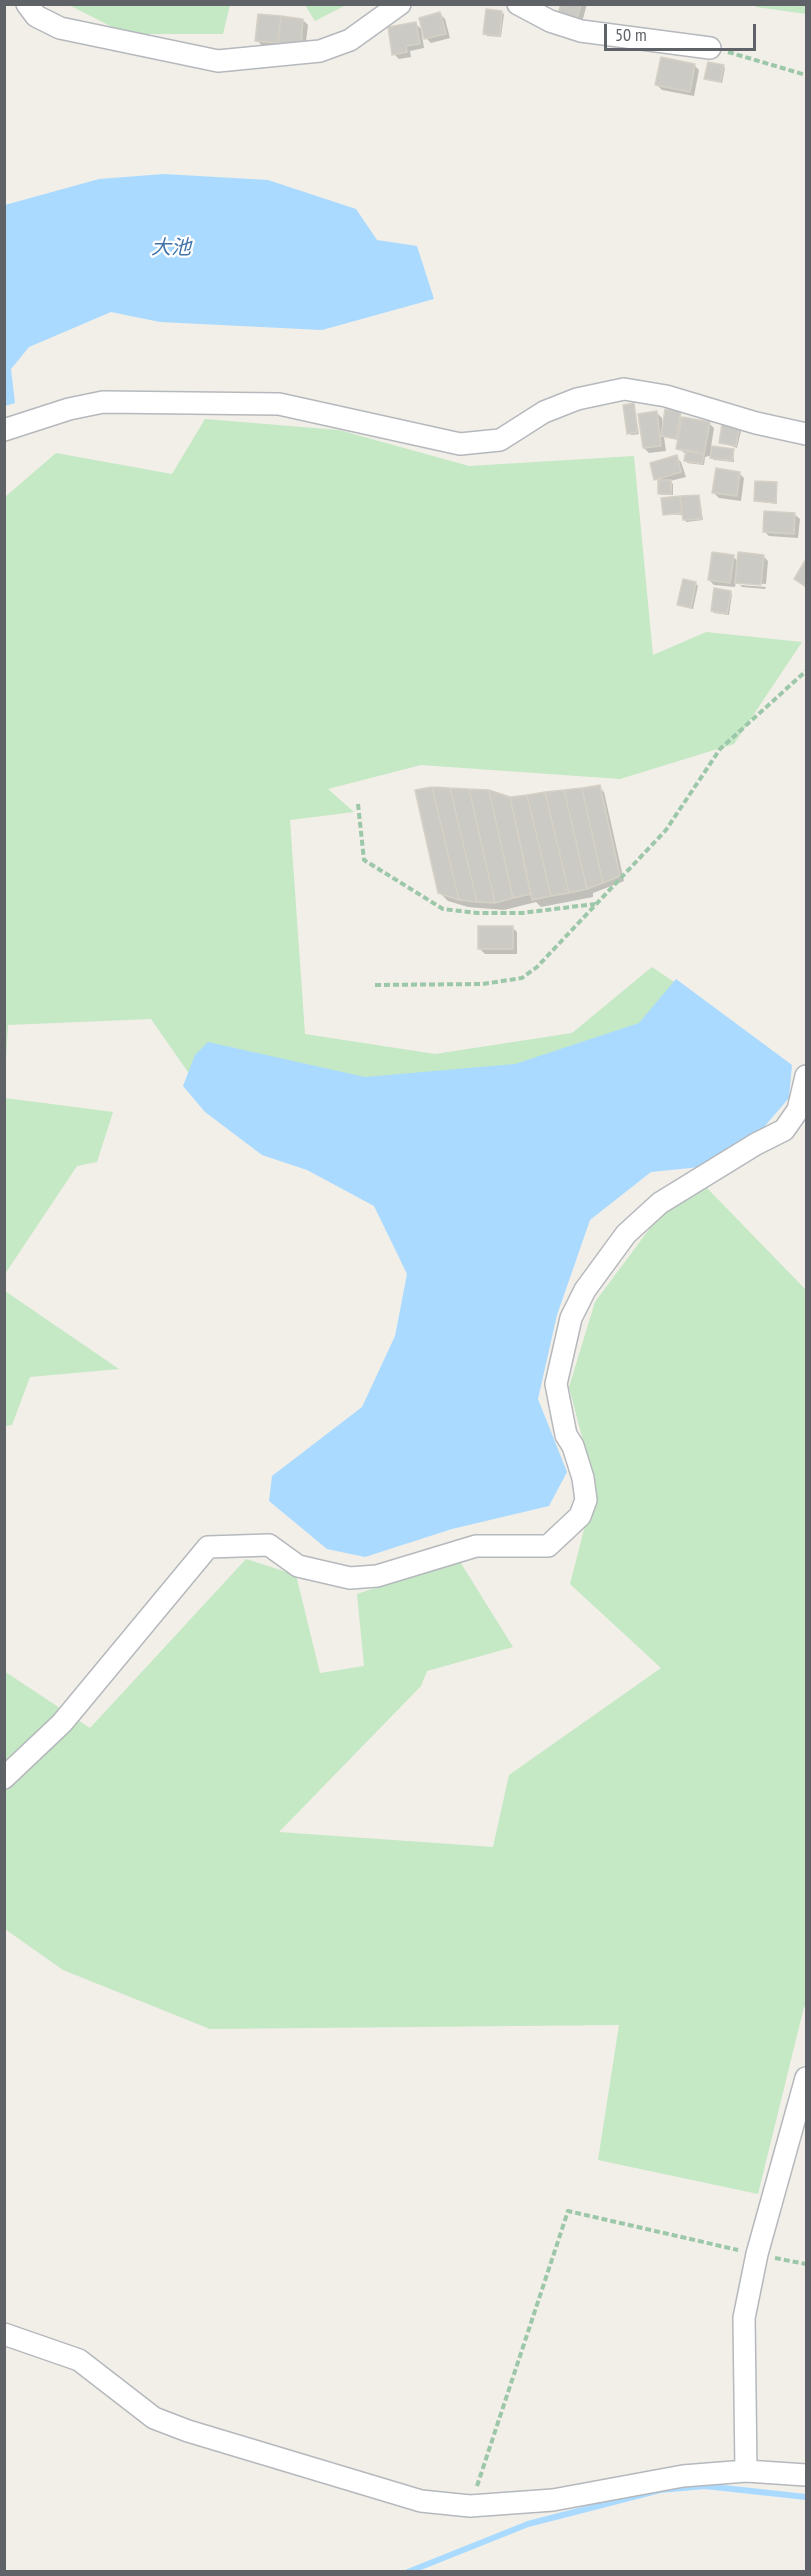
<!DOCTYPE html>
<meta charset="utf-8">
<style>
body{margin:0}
#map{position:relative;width:811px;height:2576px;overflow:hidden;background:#f1efe8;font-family:"PT Sans Narrow",sans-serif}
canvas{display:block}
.frame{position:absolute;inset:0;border:6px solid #5f6368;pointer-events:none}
.scale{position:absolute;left:604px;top:24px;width:152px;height:27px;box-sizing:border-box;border:3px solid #5f6368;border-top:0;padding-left:8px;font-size:18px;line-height:21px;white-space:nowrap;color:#5f6368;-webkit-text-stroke:4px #fff;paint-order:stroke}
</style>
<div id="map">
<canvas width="811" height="2576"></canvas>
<div class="frame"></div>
<div class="scale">50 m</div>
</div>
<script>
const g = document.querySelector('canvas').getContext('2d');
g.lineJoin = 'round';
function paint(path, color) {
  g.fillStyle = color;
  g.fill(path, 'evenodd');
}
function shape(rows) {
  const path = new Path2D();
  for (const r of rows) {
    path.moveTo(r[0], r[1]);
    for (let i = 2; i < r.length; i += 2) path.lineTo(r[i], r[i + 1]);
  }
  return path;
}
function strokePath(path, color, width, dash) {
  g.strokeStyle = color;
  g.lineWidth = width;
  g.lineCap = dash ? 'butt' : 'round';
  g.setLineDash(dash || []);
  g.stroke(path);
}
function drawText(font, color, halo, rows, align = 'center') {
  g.font = font + ' "PT Sans Narrow","Noto Sans JP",sans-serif';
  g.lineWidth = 4.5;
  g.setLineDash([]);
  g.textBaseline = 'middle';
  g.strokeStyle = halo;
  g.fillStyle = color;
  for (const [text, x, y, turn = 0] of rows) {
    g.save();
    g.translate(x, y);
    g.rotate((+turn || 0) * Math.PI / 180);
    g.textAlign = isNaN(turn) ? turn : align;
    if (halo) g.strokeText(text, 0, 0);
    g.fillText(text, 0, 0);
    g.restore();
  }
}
paint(shape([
 [69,5,230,5,223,34,126,34],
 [305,5,346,5,315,21],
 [755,5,806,5,806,14,756,7],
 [205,419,339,430,469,466,634,456,653,655,706,632,802,642,734,744,620,779,421,765,328,789,354,812,290,820,305,1034,435,1054,572,1033,652,967,686,990,601,1072,374,1103,190,1075,151,1019,8,1025,5,1078,5,497,56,453,172,474],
 [5,1098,113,1112,97,1162,77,1166,5,1274],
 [706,1187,806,1290,806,2007,804,2007,758,2194,598,2160,619,2025,210,2029,63,1970,5,1929,4,1671,90,1728,246,1559,296,1575,320,1673,364,1666,357,1594,459,1560,513,1647,427,1671,421,1686,279,1832,493,1847,509,1775,661,1668,570,1584,595,1487,569,1387,595,1302,659,1216],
 [4,1291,5,1291,119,1369,30,1377,12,1425,5,1426]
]), '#c5e8c5');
paint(shape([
 [164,174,268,180,356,209,377,240,417,246,434,299,322,330,160,322,111,312,29,347,11,369,15,403,5,406,5,205,99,179],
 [676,979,792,1065,789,1098,764,1127,710,1166,651,1172,590,1220,557,1315,538,1399,567,1472,549,1506,452,1529,365,1557,327,1549,269,1501,272,1476,362,1407,395,1336,407,1274,374,1206,307,1170,262,1155,205,1112,183,1086,195,1055,208,1042,365,1077,515,1064,639,1023]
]), '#aadaff');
paint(shape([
 [562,4,587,4,581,26],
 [501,12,504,14,501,37,487,36,485,33],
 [440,14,445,19,450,38,431,43,426,38],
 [303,20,308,25,305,50,262,46,257,40],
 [416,24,421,29,424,48,410,51,411,57,399,59,394,54],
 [694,65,699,70,694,96,662,90,657,85],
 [723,66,725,68,722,83,706,78],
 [633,405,639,434,631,435,629,433],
 [657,413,662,418,663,428,680,414,681,419,709,423,714,428,711,447,733,450,734,462,714,460,709,456,705,457,704,465,687,463,686,454,678,448,679,440,664,437,666,451,649,453,644,448],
 [739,429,741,431,737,448,720,442],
 [676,457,681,462,686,477,670,481,673,484,673,495,661,495,659,482,656,479],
 [739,473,744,478,741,501,719,498,714,493],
 [776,484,777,504,755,501],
 [699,496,703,520,686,522,684,515,665,514,663,500],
 [794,514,800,519,798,538,769,536,764,531],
 [733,556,738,562,763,556,768,561,766,584,740,582,740,585,766,587,765,589,742,587,736,581,735,587,714,585,709,580],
 [696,584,698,586,693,609,681,606,679,604],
 [730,592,732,594,729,615,714,613,712,611],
 [599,787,604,792,624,881,593,893,593,897,541,907,536,902,504,910,468,907,448,901,440,893,510,799],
 [512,927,517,932,517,954,485,954,480,949]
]), '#0003');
strokePath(shape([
 [408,2572,528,2524,660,2490,705,2486,806,2497]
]), '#aadaff', 6);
const building = shape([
 [561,4,581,4,576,22,557,17,561,4],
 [486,9,502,11,500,36,483,34,486,9],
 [440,12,446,34,424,39,419,18,440,12],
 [258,14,281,16,278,43,255,41,258,14],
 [281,16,303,19,301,46,278,43,281,16],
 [416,22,420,44,406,46,407,52,392,55,388,27,416,22],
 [661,57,695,64,690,92,655,85,661,57],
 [708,62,724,65,720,82,704,79,708,62],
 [634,403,638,432,627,434,623,405,634,403],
 [665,409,681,412,676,439,661,436,665,409],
 [657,411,661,446,643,448,638,414,657,411],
 [682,417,710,422,704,454,676,449,682,417],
 [722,424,739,428,736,446,719,443,722,424],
 [712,446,734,449,732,461,710,458,712,446],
 [686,450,704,454,702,464,684,461,686,450],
 [677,455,681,472,654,480,650,463,677,455],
 [716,468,740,472,737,496,712,493,716,468],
 [658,480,671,480,671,494,658,494,658,480],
 [755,481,777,482,776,503,754,501,755,481],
 [699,495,702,519,683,520,680,496,699,495],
 [680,496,682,513,663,515,661,498,680,496],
 [764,511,795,513,794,534,763,532,764,511],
 [712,552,734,555,730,583,708,580,712,552],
 [738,552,764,555,761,585,735,583,738,552],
 [806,559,806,587,794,579,806,559],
 [683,579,696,582,691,608,677,605,683,579],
 [714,588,731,591,727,614,711,611,714,588],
 [600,785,620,876,603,883,582,788,600,785],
 [432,787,450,788,477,902,459,900,432,787],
 [432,787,459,900,438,893,415,790,432,787],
 [450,788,469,789,495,903,477,902,450,788],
 [582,788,603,883,587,889,564,790,582,788],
 [469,789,489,790,513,898,495,903,469,789],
 [489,790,510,797,531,894,513,898,489,790],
 [564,790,587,889,569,893,545,792,564,790],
 [545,792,569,893,551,896,527,795,545,792],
 [527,795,551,896,532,900,510,797,527,795],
 [478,926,513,926,513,949,478,949,478,926]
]);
paint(building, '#cccac5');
strokePath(building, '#d6d1c6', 1.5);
const minor = shape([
 [27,4,36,16,60,28,218,61,320,51,350,40,400,4],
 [518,4,550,21,581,31,710,48],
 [4,430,69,409,103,402,279,404,460,444,500,440,544,412,577,399,624,389,666,396,756,423,806,434],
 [4,1778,62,1723,208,1547,269,1545,298,1566,350,1578,377,1576,476,1546,548,1546,580,1516,586,1500,583,1478,573,1446,566,1435,556,1384,571,1318,585,1290,626,1234,660,1203,756,1144,784,1130,798,1110,806,1076],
 [4,2334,79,2360,154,2418,188,2431,421,2501,470,2506,553,2500,683,2476,746,2471,806,2475],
 [746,2471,744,2318,757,2254,806,2078]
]);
strokePath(minor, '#b5b8bc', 24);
strokePath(shape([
 [728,52,806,75],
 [358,804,364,860,443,909,477,913,522,913,595,904],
 [375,985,483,984,522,978,537,967,666,830,720,749,806,671],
 [775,2258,806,2264],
 [477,2486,568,2211,738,2250]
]), '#9cc7a9', 4, [6, 3]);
strokePath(minor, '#fff', 21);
drawText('italic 20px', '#4174aa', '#fff', [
 ["大池",171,248]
]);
</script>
